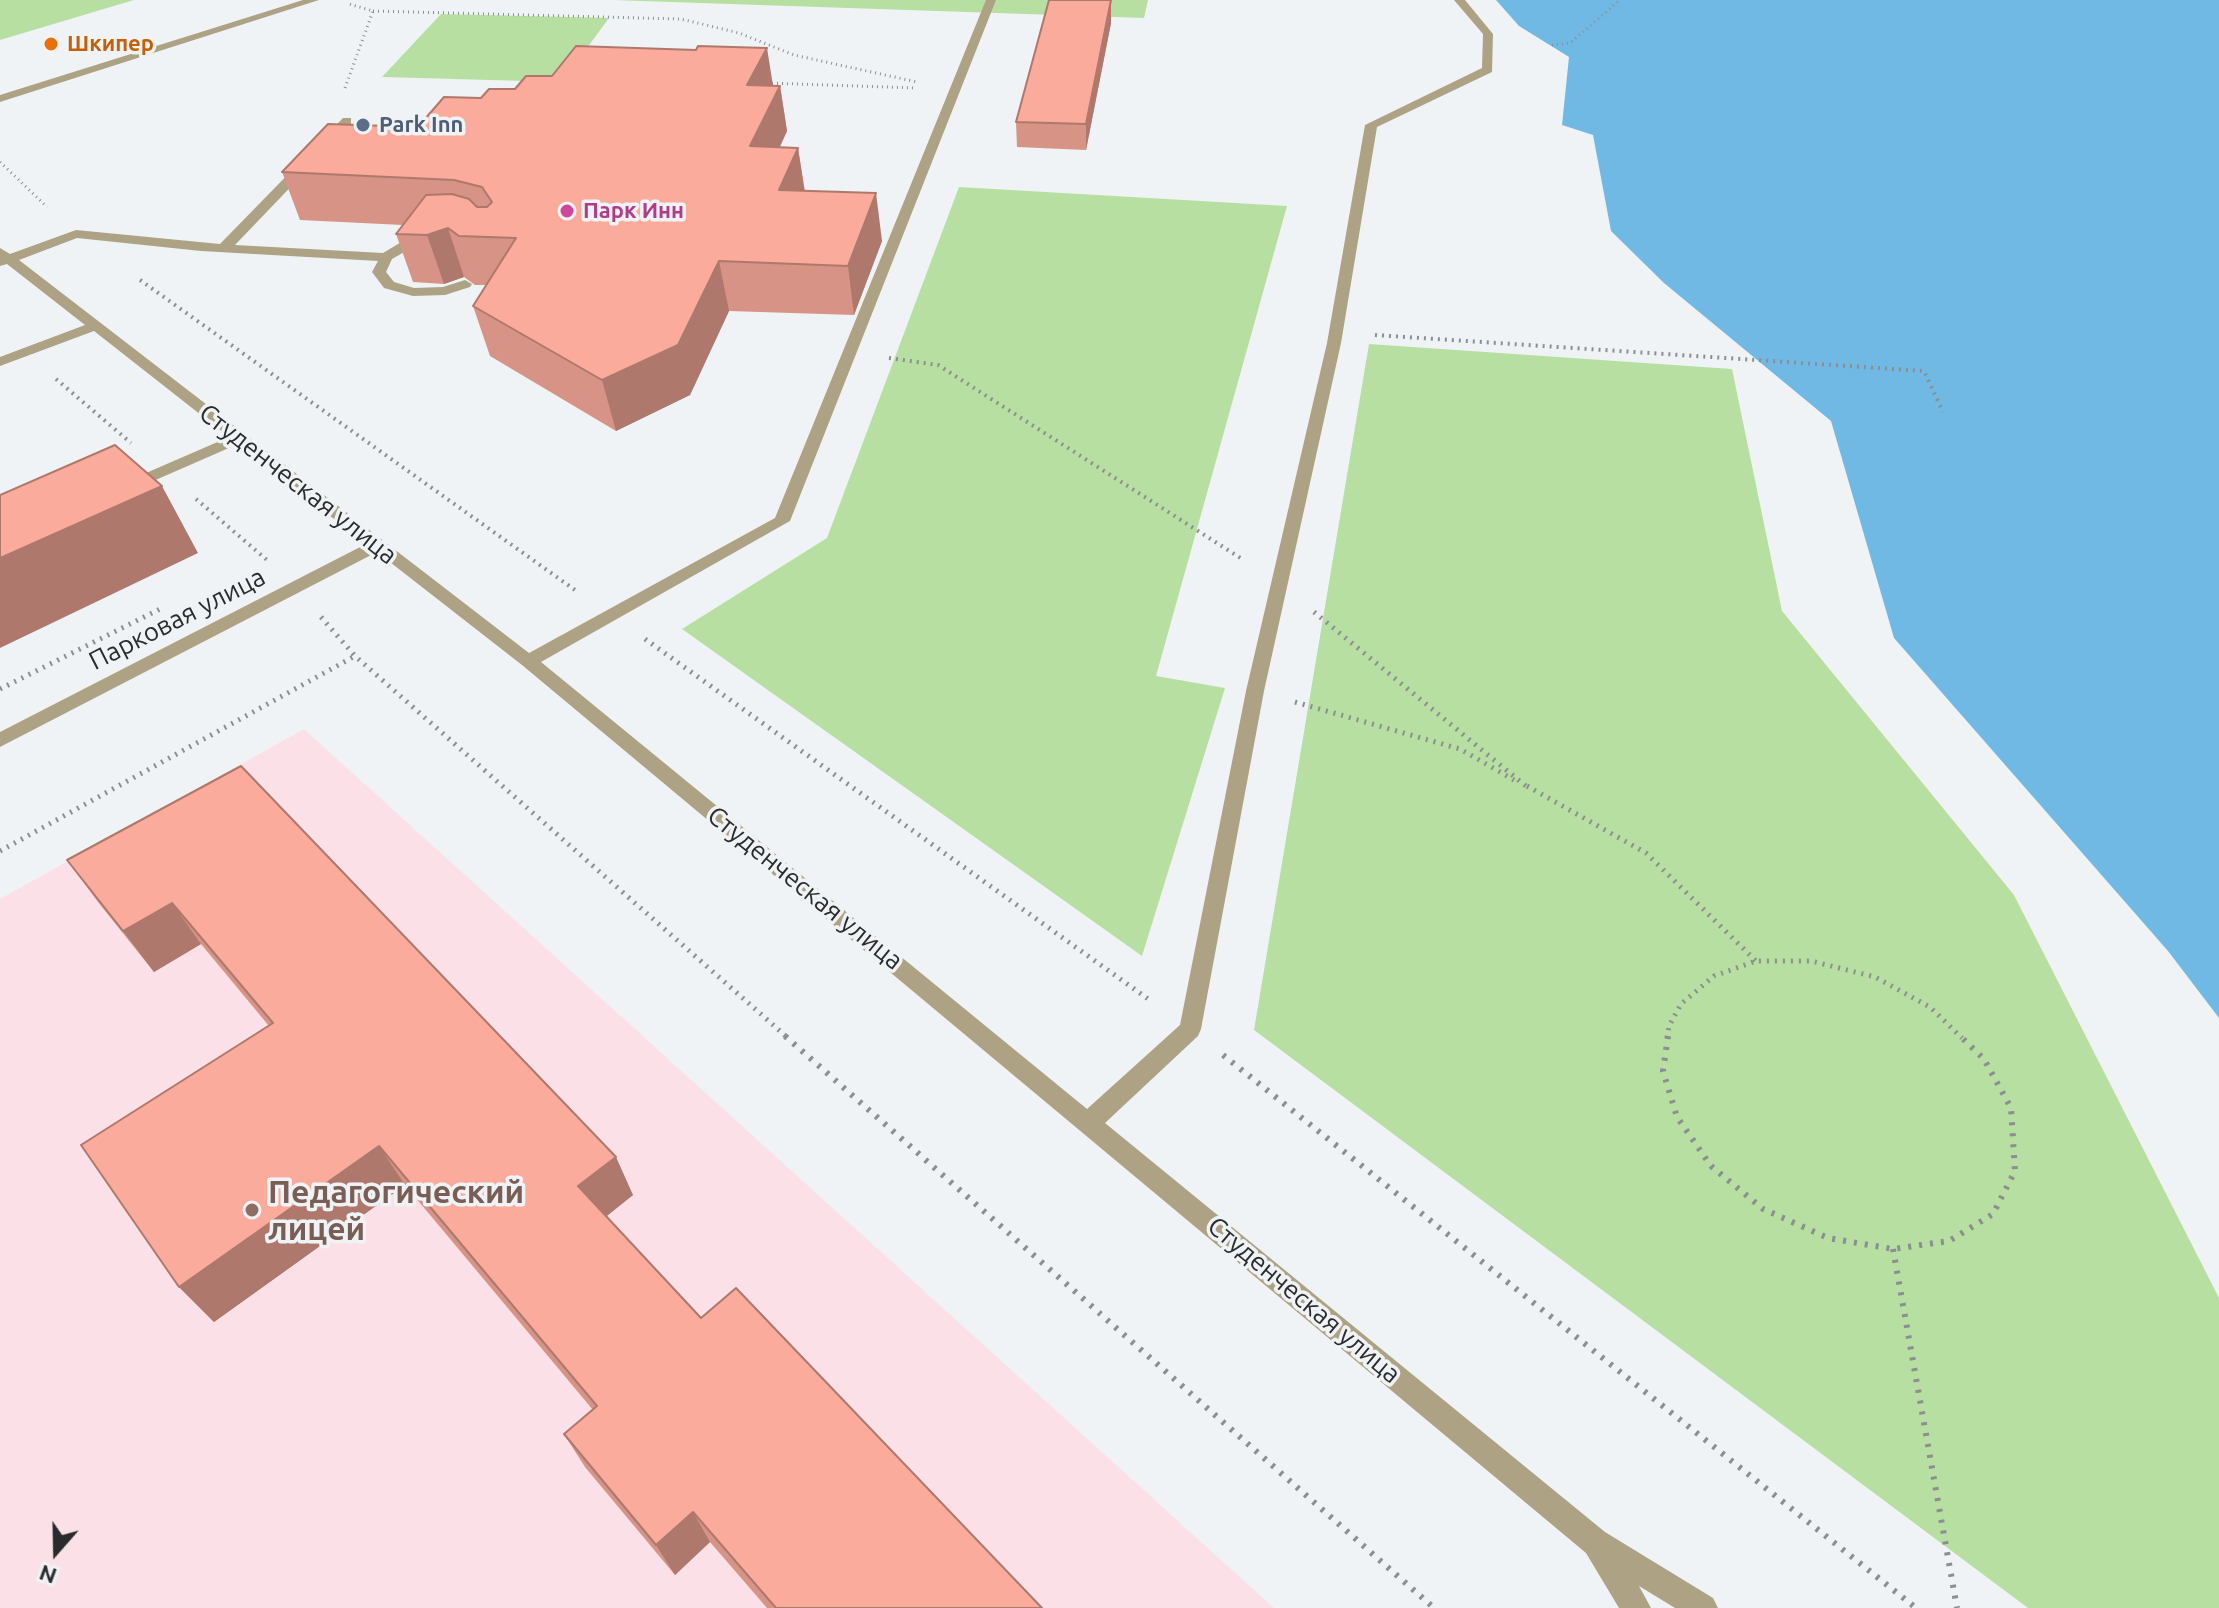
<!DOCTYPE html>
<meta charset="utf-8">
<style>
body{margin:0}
#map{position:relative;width:2219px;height:1608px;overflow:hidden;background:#f0f3f5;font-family:Ubuntu,sans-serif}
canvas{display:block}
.north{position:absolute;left:16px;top:1512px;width:80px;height:80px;-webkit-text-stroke:6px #f0f3f5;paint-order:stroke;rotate:200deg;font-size:22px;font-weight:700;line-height:32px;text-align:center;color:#2a2b2c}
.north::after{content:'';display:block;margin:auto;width:28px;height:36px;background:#2a2b2c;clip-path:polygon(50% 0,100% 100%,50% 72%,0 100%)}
</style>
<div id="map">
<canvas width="2219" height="1608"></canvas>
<div class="north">N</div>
</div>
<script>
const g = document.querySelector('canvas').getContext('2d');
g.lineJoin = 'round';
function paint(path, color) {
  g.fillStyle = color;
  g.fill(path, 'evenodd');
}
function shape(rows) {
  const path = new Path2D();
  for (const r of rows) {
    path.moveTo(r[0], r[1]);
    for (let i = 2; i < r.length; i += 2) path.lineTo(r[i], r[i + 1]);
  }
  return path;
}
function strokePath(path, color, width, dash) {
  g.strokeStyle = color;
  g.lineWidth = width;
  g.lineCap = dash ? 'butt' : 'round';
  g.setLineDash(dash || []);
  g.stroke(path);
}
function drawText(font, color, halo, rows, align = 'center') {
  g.font = font + ' Ubuntu,sans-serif';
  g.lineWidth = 7;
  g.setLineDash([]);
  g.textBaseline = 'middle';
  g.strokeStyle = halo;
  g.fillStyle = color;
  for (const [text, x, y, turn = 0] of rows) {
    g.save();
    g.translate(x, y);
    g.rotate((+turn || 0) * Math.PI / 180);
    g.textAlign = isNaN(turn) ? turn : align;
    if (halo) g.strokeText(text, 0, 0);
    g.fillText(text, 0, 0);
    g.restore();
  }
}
paint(shape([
 [304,729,1274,1608,0,1608,0,899]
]), '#fbe1e7');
paint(shape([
 [0,0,134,0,0,40],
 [612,0,1148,0,1144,18],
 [441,14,609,18,562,82,382,77],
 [959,187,1287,206,1156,676,1225,688,1142,956,682,629,827,538],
 [1369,344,1732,369,1782,611,2014,895,2219,1298,2219,1608,2028,1608,1254,1030]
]), '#b8dfa2');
paint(shape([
 [1496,0,2219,0,2219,1018,2168,951,1894,638,1831,421,1664,283,1611,231,1593,135,1562,125,1569,57,1519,26]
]), '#70b9e5');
strokePath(shape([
 [373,11,681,19,739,33,794,55,917,82],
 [1552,45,1570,43,1620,0],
 [767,83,916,88],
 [345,88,373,11,349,4],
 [0,162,47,207]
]), '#8c8e8f', 3, [1, 4]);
strokePath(shape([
 [140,280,575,590],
 [1375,335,1924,371,1943,412],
 [889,358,938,365,1242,559],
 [56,379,131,443],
 [196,499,267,560]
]), '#8c8e8f', 4, [2, 5]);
strokePath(shape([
 [1314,612,1527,787],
 [321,617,355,656,788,1038],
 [645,639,1151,1001],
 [0,689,164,607],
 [1295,702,1460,749,1514,780],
 [1527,786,1646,853,1756,961],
 [0,851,355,656],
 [1667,1038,1669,1026,1681,1004,1714,976,1756,961,1811,961,1875,977,1930,1007,1962,1038]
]), '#8c8e8f', 5, [2, 6]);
strokePath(shape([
 [785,1036,1434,1608],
 [1668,1036,1663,1071,1677,1117,1711,1166,1763,1209,1828,1238,1893,1249,1949,1241,1993,1214,2015,1171,2011,1108,1984,1059,1960,1036],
 [1223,1055,1916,1608],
 [1893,1249,1957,1608]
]), '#8c8e8f', 6, [3, 8]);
paint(shape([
 [303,0,319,0,0,102,0,95,303,0],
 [986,0,996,0,790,521,541,662,1087,1109,1180,1025,1246,691,1327,343,1365,125,1482,68,1483,34,1454,0,1465,0,1493,34,1492,72,1377,127,1341,343,1264,691,1201,1029,1198,1036,1105,1123,1605,1532,1713,1598,1718,1608,1675,1608,1639,1586,1651,1608,1619,1608,1586,1553,522,665,377,552,0,747,0,732,366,544,238,444,135,489,123,489,123,483,229,437,94,331,0,366,0,357,85,325,7,264,0,266,0,248,10,254,76,230,220,244,343,118,351,118,351,124,235,245,383,253,403,241,427,235,434,239,432,242,413,247,392,259,386,272,394,282,414,288,443,287,465,280,472,284,470,287,445,295,413,296,384,288,372,272,378,261,201,251,77,238,19,260,529,653,775,518,986,0]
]), '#ada384');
paint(shape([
 [1111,0,1111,23,1086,150,1017,147,1016,122],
 [780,86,787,131,780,147,798,148,805,191,882,241,854,315,729,311,690,395,616,431,490,356,473,306,486,285,475,285,464,277,444,284,413,282,396,234,403,225,300,220,282,172,418,127,481,98,515,89],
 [241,766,633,1195,606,1216,701,1318,1042,1608,767,1608,710,1542,675,1575,585,1467,564,1434,593,1410,405,1185,214,1322,179,1287,269,1026,201,944,154,972,98,902,67,860]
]), '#d79385');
paint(shape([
 [1111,0,1111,23,1086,150,1086,124],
 [767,48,774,92,747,85],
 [780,86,787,131,758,193,750,146],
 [798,148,805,195,779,190],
 [876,193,882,241,854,315,848,266],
 [448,228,464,277,444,284,427,235],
 [719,261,729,311,690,395,616,431,602,380],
 [162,486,198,553,0,648,0,558],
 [172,903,201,944,154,972,123,931],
 [379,1146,405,1185,214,1322,179,1287],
 [616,1157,633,1195,597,1224,578,1186],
 [693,1512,710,1542,675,1575,656,1545]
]), '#af786c');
const building = shape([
 [1049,0,1111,0,1086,124,1016,122,1049,0],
 [576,46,696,50,698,46,767,48,747,85,780,86,750,146,798,148,779,190,876,193,848,266,719,261,678,345,602,380,473,306,516,238,459,236,448,228,427,235,396,234,426,195,452,194,469,199,477,207,487,207,492,202,482,187,454,180,282,172,328,124,418,127,444,97,481,98,489,89,515,89,526,76,552,76,576,46],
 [115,445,162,486,0,558,0,495,115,445],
 [241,766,616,1157,578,1186,701,1318,736,1288,1042,1608,776,1608,693,1512,656,1545,564,1434,597,1406,379,1146,179,1287,81,1145,273,1023,172,903,123,931,67,860,241,766]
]);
paint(building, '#faab9b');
strokePath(building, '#af786c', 2);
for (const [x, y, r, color] of [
 [51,44,8,"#e8710a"],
 [363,125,8,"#5c6f8a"],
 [567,211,8,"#d1479c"],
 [252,1210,8,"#8d6e63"]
]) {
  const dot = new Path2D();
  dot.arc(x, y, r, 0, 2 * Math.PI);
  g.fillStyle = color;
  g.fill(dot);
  strokePath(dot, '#f0f3f5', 3);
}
drawText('bold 22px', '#c56008', '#f0f3f5', [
 ["Шкипер",67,44]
], 'left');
drawText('bold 22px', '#4e5e75', '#f0f3f5', [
 ["Park Inn",379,125]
], 'left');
drawText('bold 22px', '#b23c85', '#f0f3f5', [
 ["Парк Инн",583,211]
], 'left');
drawText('26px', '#2a2b2c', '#f0f3f5', [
 ["Студенческая улица",298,484,38],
 ["Парковая улица",177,619,-27],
 ["Студенческая улица",805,888,39],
 ["Студенческая улица",1304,1300,40]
]);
drawText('bold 32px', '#785e54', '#f0f3f5', [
 ["Педагогический",268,1192],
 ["лицей",268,1229]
], 'left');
</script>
